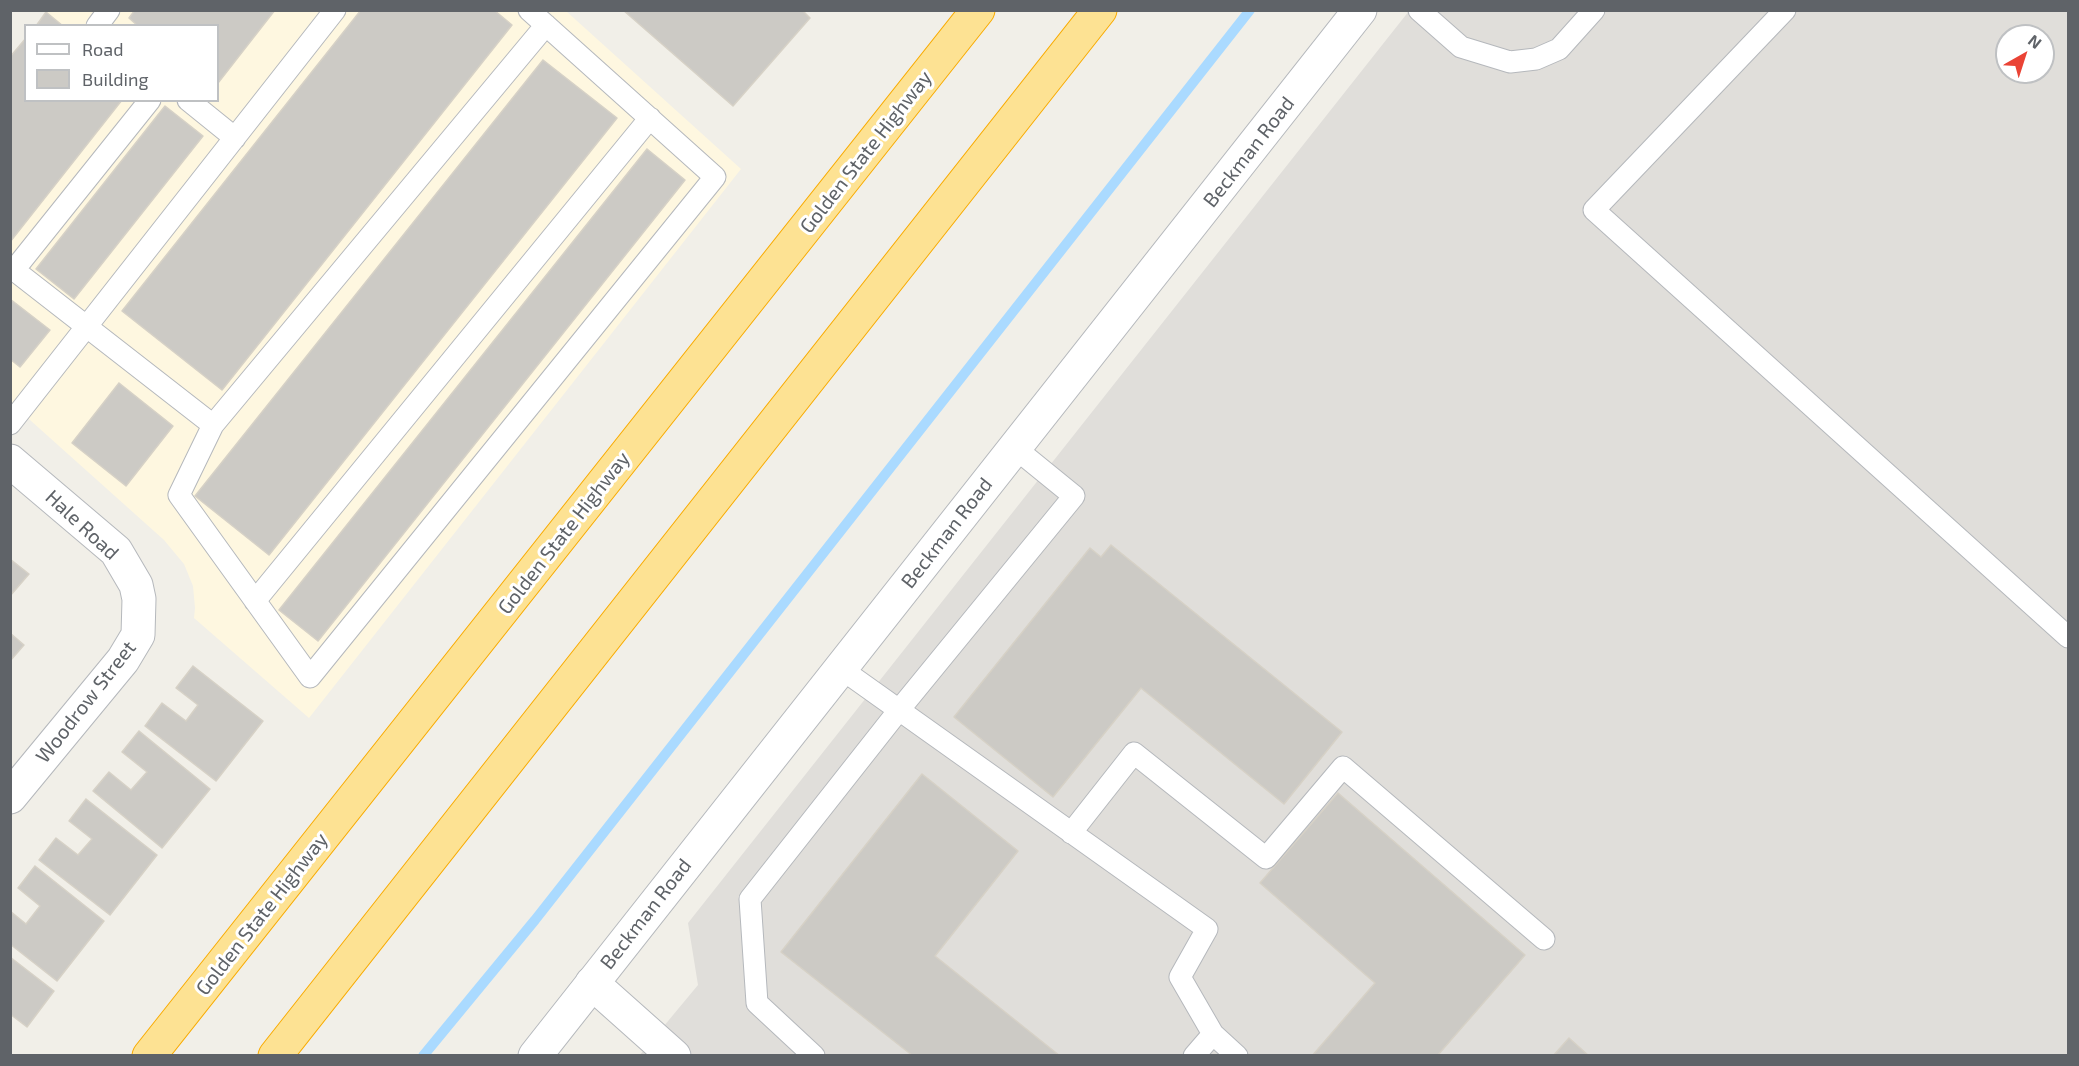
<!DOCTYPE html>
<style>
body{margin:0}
#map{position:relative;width:2079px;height:1066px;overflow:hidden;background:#f1efe8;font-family:"Exo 2",sans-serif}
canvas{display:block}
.frame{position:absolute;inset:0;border:12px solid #5f6368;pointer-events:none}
.legend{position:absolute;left:24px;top:24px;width:195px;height:78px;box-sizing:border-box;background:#fff;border:2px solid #bfc1c3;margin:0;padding:8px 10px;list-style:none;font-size:18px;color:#5f6368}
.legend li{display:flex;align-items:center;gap:12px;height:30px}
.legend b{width:30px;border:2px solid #bfc1c3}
.north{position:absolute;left:1995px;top:24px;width:60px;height:60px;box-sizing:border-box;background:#fff;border:2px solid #bfc1c3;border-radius:50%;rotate:39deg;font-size:16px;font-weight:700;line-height:24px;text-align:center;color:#5f6368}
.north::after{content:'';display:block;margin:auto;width:21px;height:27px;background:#ea4335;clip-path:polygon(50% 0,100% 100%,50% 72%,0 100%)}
</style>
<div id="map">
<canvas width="2079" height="1066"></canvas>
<div class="frame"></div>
<ul class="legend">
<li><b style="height:8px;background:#fff"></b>Road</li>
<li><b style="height:16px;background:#cccac5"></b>Building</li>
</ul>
<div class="north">N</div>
</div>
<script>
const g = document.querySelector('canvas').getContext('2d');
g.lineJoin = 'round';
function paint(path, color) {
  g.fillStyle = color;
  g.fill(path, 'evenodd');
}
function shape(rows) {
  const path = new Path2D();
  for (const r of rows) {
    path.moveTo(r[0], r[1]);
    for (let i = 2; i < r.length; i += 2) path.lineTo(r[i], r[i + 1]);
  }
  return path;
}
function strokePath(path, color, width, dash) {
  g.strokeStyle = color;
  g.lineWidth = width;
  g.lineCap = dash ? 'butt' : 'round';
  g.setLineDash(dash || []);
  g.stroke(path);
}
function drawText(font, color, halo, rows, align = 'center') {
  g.font = font + ' "Exo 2",sans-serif';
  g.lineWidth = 6;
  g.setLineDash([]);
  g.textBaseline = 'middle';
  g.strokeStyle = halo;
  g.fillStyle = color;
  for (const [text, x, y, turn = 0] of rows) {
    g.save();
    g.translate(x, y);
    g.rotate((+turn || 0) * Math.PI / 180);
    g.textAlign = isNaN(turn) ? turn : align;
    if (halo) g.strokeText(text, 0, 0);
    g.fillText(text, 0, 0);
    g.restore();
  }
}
paint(shape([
 [49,11,566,11,741,169,309,718,194,618,195,608,193,586,184,564,164,540,11,403,11,59,26,100,218,100,218,26,37,25]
]), '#fef7e0');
paint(shape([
 [1409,11,2068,11,2068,1055,639,1056,698,985,688,923],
 [2007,36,2043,36,2043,72,2007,72]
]), '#e0deda');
strokePath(shape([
 [423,1056,535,920,1250,10]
]), '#aadaff', 10);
const building = shape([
 [135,10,275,10,218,83,218,26,138,26,129,18,135,10],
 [361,10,494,10,512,25,222,390,122,311,361,10],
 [623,10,802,10,810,18,733,106,623,10],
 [46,12,63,26,36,26,46,12],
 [26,38,26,100,122,100,10,242,10,57,26,38],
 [543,60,617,118,269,555,195,496,543,60],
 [165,106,203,136,74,299,36,269,165,106],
 [647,149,685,180,318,641,279,610,647,149],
 [10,299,50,330,20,367,10,359,10,299],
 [119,383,173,426,126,486,72,443,119,383],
 [1111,545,1342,732,1284,804,1141,688,1053,797,954,717,1090,548,1101,557,1111,545],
 [10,559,29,574,10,596,10,559],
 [10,633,24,645,10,661,10,633],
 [193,666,263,721,216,781,145,726,162,703,186,721,198,705,176,688,193,666],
 [139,731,210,789,162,848,93,791,109,772,131,790,147,772,122,752,139,731],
 [922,774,1018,851,935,956,1060,1056,913,1056,781,952,922,774],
 [1338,793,1525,955,1437,1056,1312,1056,1375,983,1260,883,1338,793],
 [86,799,157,855,110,915,39,860,56,838,78,855,92,839,69,821,86,799],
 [35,866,104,921,57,981,10,944,10,911,26,924,40,906,18,888,35,866],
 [10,957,54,991,27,1027,10,1014,10,957],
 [1569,1038,1589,1056,1553,1056,1569,1038]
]);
paint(building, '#cccac5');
strokePath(building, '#d6d1c6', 1.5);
const service = shape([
 [1419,10,1461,47,1510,62,1536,59,1559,49,1594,10],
 [1785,10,1594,210,2068,637],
 [97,26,109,10],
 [150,100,14,270,213,425,179,495,310,677,715,177,529,10],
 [188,100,235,138],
 [10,424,335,10],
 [213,425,546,25],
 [255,601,650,118],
 [840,668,1207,929,1180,977,1213,1034],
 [1071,833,1134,753,1266,858,1343,767,1544,939],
 [814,1056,757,1003,750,899,899,710,1074,496,1015,448],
 [1194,1056,1213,1034,1237,1056]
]);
const minor = shape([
 [10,461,116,551,136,585,139,599,138,635,123,660,10,797],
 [592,983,674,1056]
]);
const tertiary = shape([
 [535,1056,1360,10]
]);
const motorway = shape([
 [149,1056,978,10],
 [275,1056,1100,10]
]);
strokePath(service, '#b5b8bc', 23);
strokePath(minor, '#b5b8bc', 35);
strokePath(tertiary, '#b5b8bc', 35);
strokePath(motorway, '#f9ab00', 35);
strokePath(service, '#fff', 21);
strokePath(minor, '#fff', 33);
strokePath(tertiary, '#fff', 33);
strokePath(motorway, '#fde293', 33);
drawText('20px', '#5f6368', '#fff', [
 ["Golden State Highway",866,152,-52],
 ["Beckman Road",1249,152,-52],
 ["Hale Road",82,525,43],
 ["Golden State Highway",564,533,-52],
 ["Beckman Road",947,533,-52],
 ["Woodrow Street",86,702,-52],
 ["Golden State Highway",262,914,-52],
 ["Beckman Road",646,914,-52]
]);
</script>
